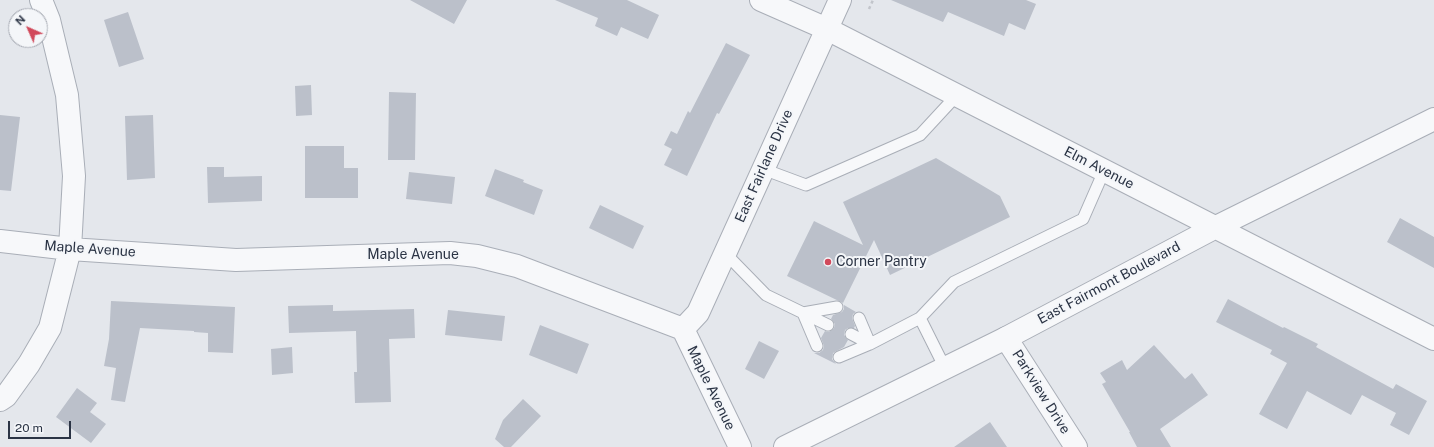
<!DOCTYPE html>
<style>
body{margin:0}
#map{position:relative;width:1434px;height:447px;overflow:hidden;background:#e4e7ec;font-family:"Public Sans",sans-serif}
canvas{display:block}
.north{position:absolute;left:8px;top:8px;width:40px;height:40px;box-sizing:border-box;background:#f4f6f9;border:1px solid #a4a8b1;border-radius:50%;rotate:315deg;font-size:11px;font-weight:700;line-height:16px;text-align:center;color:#2b3445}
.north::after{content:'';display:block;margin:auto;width:14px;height:18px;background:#d1495b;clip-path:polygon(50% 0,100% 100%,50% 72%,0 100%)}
.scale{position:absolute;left:8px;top:421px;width:63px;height:18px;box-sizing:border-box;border:2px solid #2b3445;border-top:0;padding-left:5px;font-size:12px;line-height:14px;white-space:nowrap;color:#2b3445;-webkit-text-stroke:3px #f4f6f9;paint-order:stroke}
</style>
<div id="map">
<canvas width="1434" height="447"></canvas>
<div class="north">N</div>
<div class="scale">20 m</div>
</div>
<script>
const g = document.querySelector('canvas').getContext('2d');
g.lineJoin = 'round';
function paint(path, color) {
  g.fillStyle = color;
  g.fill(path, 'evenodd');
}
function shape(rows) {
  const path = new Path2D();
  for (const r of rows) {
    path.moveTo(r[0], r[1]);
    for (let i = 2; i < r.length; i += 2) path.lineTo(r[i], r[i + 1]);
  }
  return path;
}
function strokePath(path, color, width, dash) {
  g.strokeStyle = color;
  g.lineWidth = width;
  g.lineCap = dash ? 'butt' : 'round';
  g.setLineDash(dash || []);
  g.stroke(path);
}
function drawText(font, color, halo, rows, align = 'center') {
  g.font = font + ' "Public Sans",sans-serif';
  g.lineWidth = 4;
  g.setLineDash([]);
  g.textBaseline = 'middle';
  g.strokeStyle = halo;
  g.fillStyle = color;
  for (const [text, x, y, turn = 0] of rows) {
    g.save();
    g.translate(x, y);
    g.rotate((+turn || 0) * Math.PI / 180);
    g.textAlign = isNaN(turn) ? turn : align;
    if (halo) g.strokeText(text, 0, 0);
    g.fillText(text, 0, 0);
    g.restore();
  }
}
paint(shape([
 [410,0,467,0,454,24],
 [555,0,627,0,659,15,648,39,621,27,617,36,595,26,598,18],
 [891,0,1026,0,1036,4,1025,30,1009,23,1004,36,948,12,943,22],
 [128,12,144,59,119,67,104,20],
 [726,43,750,55,719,114,717,113,687,176,664,165,672,149,664,145,671,131,677,134,688,111,690,113],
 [311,85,312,115,296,116,295,86],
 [389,92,416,93,415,160,388,160],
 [0,115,20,117,11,191,0,190],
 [153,115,155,178,127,180,125,116],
 [305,146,344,146,344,168,358,168,358,198,305,198],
 [936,158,1000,196,1010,217,890,275,874,240,843,303,787,276,814,221,863,245,843,202],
 [207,167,224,167,224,177,262,176,262,201,208,203],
 [495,169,524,180,523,182,543,190,534,215,485,196],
 [409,172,455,177,452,204,406,199],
 [600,205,644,226,633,249,589,228],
 [1400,218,1434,237,1434,268,1387,242],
 [1228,299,1283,328,1284,327,1318,344,1316,347,1393,389,1396,384,1427,401,1409,435,1390,425,1396,413,1362,395,1351,415,1307,391,1287,429,1259,414,1287,363,1270,354,1272,350,1216,322],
 [111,301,235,307,233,353,208,352,208,333,194,332,194,331,140,328,125,402,111,400,116,368,104,366,109,339],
 [333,305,333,311,414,309,415,338,389,339,391,402,355,403,354,372,357,372,356,331,289,333,288,306],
 [844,305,856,312,853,314,852,318,855,326,854,328,848,328,845,330,844,335,848,340,844,347,833,353,832,359,836,364,814,353,819,353,823,350,824,346,821,338,825,331,829,332,834,328,835,324,831,319,833,315,842,312,844,309],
 [448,310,505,316,502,341,445,335],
 [540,325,589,344,577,374,529,355],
 [759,341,779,351,764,379,745,369],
 [1154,345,1185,379,1192,373,1208,395,1160,429,1171,447,1137,447,1129,432,1130,432,1102,384,1106,382,1100,373,1122,360,1127,370],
 [292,347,293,373,272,375,271,349],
 [77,388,97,403,90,412,106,424,91,443,56,417],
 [523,399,541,416,511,447,504,447,495,439,503,420],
 [990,422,1007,447,954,447]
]), '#bbc0ca');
const service = shape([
 [763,169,806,185,920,135,957,95],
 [725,253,766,295,828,325],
 [920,318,945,368],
 [851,334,870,344,920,318,954,282,1083,219,1104,171],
 [817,346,803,313,837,307],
 [839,357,870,344,859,318]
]);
const minor = shape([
 [0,241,70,249,236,260,450,253,477,256,517,266,683,329,740,447],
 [683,329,698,313,840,0],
 [1006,338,1076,447],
 [0,400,6,396,29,364,50,328,70,249,74,176,67,95,49,20,41,0]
]);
const tertiary = shape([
 [761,0,827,29,1434,339],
 [785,447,1006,338,1216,227,1434,119]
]);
strokePath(service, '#a9aeb7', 13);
strokePath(minor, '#a9aeb7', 24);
strokePath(tertiary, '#a9aeb7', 24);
strokePath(shape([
 [869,9,873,0]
]), '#c2c5cb', 2.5, [3, 3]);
strokePath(service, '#f7f8fa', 11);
strokePath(minor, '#f7f8fa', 22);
strokePath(tertiary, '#f7f8fa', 22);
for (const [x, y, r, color] of [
 [828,262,4,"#d1495b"]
]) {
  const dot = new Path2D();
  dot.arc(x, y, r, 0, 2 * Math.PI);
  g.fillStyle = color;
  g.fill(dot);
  strokePath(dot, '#f4f6f9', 1.5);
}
drawText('14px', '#2b3445', '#f4f6f9', [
 ["East Fairlane Drive",764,166,-66],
 ["Elm Avenue",1099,168,27],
 ["Maple Avenue",90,249,4],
 ["Maple Avenue",413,255],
 ["East Fairmont Boulevard",1109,283,-28],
 ["Maple Avenue",711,388,64],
 ["Parkview Drive",1041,392,58]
]);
drawText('14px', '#2b3445', '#f4f6f9', [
 ["Corner Pantry",836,262]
], 'left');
</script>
